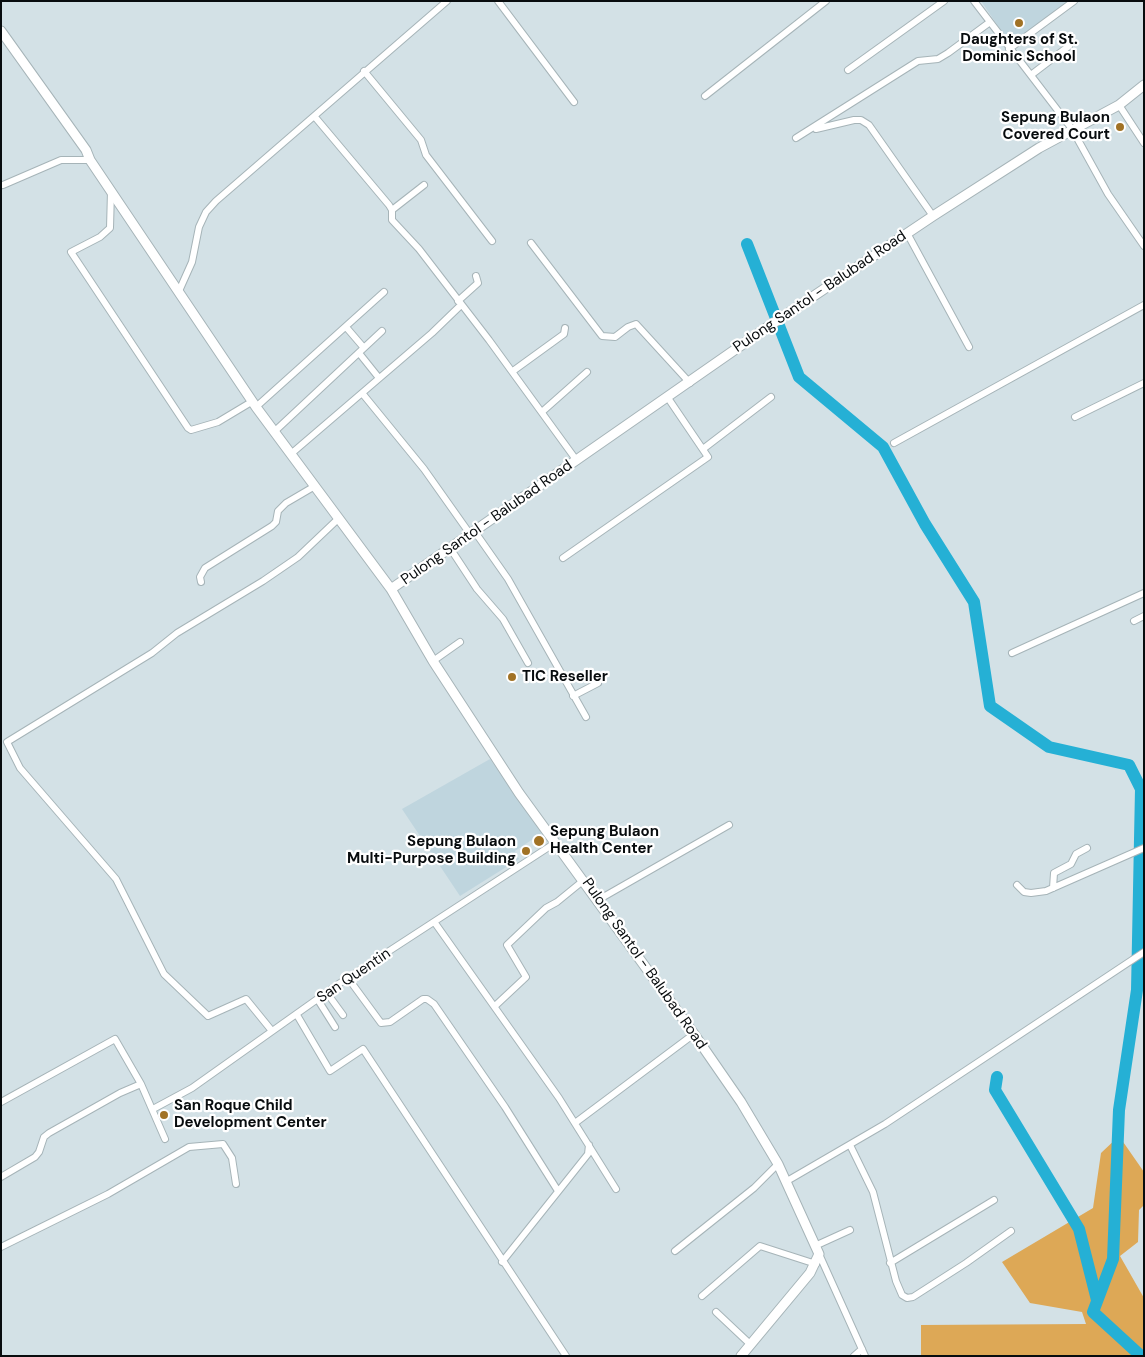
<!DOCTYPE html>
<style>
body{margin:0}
#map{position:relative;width:1145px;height:1357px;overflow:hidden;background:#d3e1e6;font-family:"DM Sans",sans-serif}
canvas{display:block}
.frame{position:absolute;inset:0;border:2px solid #080c0e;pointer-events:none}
</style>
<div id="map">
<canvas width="1145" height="1357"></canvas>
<div class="frame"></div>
</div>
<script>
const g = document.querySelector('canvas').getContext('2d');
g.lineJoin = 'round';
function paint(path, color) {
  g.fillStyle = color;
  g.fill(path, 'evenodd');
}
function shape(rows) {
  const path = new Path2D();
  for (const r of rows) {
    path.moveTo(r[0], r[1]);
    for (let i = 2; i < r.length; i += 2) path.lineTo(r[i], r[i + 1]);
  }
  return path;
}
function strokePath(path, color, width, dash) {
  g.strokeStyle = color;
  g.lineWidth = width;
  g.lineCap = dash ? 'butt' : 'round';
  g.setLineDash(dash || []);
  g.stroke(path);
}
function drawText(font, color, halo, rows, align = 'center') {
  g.font = font + ' "DM Sans",sans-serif';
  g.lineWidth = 4.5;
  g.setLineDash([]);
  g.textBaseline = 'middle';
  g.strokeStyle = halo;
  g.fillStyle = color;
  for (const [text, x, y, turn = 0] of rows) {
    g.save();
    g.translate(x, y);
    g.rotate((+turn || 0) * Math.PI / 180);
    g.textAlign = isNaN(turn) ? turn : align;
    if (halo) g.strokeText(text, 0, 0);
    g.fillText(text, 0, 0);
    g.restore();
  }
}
paint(shape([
 [981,1,1073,1,1011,45],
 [490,759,542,833,515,851,519,859,460,896,402,809]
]), '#bfd5de');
paint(shape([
 [1119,1136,1144,1172,1144,1205,1139,1210,1138,1242,1120,1256,1144,1298,1144,1356,921,1356,921,1325,1086,1324,1082,1312,1030,1303,1002,1262,1093,1208,1101,1153]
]), '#dda856');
strokePath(shape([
 [747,244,799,377,883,447,925,524,974,602,990,706,1049,747,1129,765,1141,789,1137,990,1119,1110,1113,1259,1093,1312,1141,1356],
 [997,1077,995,1090,1079,1229,1097,1300]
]), '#25b0d5', 12);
const street = shape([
 [498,1,574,102],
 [974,1,1072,129,1108,194,1144,246],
 [1009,49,1074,1],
 [848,70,944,1],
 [364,71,421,140,426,155,492,241],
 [1031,75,1069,46],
 [705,96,826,1],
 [1119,105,1144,143],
 [315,117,389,205,392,210,392,220,419,249,489,340,577,461],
 [816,129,854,120,861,120,869,125,933,216],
 [796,138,918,61,938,59,948,53,990,22],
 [3,185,61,160,90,160],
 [111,191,110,228,100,237,71,252,188,428,191,430,218,422,253,401],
 [392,210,424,185],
 [907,233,969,347],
 [531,243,602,336,615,337,628,327,636,324,690,383],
 [179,291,192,262,199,227,206,212,216,201,447,1],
 [458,301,478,283,476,276],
 [346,327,364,348],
 [359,353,379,378],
 [513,371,564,334,565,328],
 [362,393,424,469,470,534],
 [256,407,384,292],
 [543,411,587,372],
 [1075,417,1144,383],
 [275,431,382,331],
 [894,443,1144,305],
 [703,449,771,397],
 [292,453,432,333,461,305],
 [475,532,508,579,586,717],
 [450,548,477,589,503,619,528,663],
 [563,558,708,457,668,398],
 [201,582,200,577,205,568,272,526,276,522,278,511,286,503,315,486],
 [1134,621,1144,616],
 [1012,653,1144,593],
 [433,661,460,642],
 [573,696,598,683],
 [1017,885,1024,892,1031,893,1046,891,1144,848],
 [1053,888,1054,873,1071,864,1076,854,1087,848],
 [598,900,729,825],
 [435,923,559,1098,616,1189],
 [348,978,381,1023,390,1022,423,999,427,999,434,1004,505,1107,558,1191],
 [327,993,343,1015],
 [318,1000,335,1027],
 [495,1006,526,977,507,945,546,908,557,902,584,880],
 [297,1015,330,1071,363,1049,566,1356],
 [272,1031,246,999,208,1016,164,974,116,879,20,768,7,742,152,653,177,633,263,581,298,557,338,519],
 [1,1102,115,1039,141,1084,165,1139],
 [153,1109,192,1088,340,983,555,843],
 [575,1123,694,1034],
 [850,1145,873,1192,896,1281,902,1295,907,1298,913,1297,966,1263,1011,1231],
 [1,1177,35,1157,39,1152,44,1137,49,1133,120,1093,141,1084],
 [787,1181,885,1124,1144,952],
 [817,1245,850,1230],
 [1,1247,108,1194,189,1147,223,1144,232,1158,236,1184],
 [675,1251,754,1188,778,1164],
 [819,1254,865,1356],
 [502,1262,588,1154,589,1145],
 [890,1263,994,1200],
 [702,1296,760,1246,816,1264],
 [716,1312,750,1344],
 [854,1356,862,1349]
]);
const secondary = shape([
 [1,31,86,150,90,160,256,407,391,589,433,661,519,793,694,1034,741,1102,778,1164,819,1254,810,1273,741,1356],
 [391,589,769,326,933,216,1039,148,1119,105,1144,85]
]);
strokePath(street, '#a6b4b8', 8);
strokePath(secondary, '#a6b4b8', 11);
strokePath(street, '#fff', 6);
strokePath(secondary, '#fff', 9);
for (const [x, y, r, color] of [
 [1019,23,5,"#a17225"],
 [1120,127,5,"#a17225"],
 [512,677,5,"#a17225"],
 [539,841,6,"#a17225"],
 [526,851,5,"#a17225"],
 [164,1115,5,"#a17225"]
]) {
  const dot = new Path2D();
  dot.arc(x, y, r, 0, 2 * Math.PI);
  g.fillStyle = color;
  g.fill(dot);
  strokePath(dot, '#fff', 2);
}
drawText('bold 15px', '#080c0e', '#fff', [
 ["Daughters of St.",1019,40,"center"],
 ["Dominic School",1019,57,"center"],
 ["Sepung Bulaon",1110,118,"right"],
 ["Covered Court",1110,135,"right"],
 ["TIC Reseller",522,677],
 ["Sepung Bulaon",550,832],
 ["Health Center",550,849],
 ["Sepung Bulaon",516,842,"right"],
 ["Multi-Purpose Building",516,859,"right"],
 ["San Roque Child",174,1106],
 ["Development Center",174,1123]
], 'left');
drawText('15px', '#080c0e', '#fff', [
 ["Pulong Santol - Balubad Road",820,292,-34],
 ["Pulong Santol - Balubad Road",487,523,-35],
 ["Pulong Santol - Balubad Road",644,964,55],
 ["San Quentin",354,976,-34]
]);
</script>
